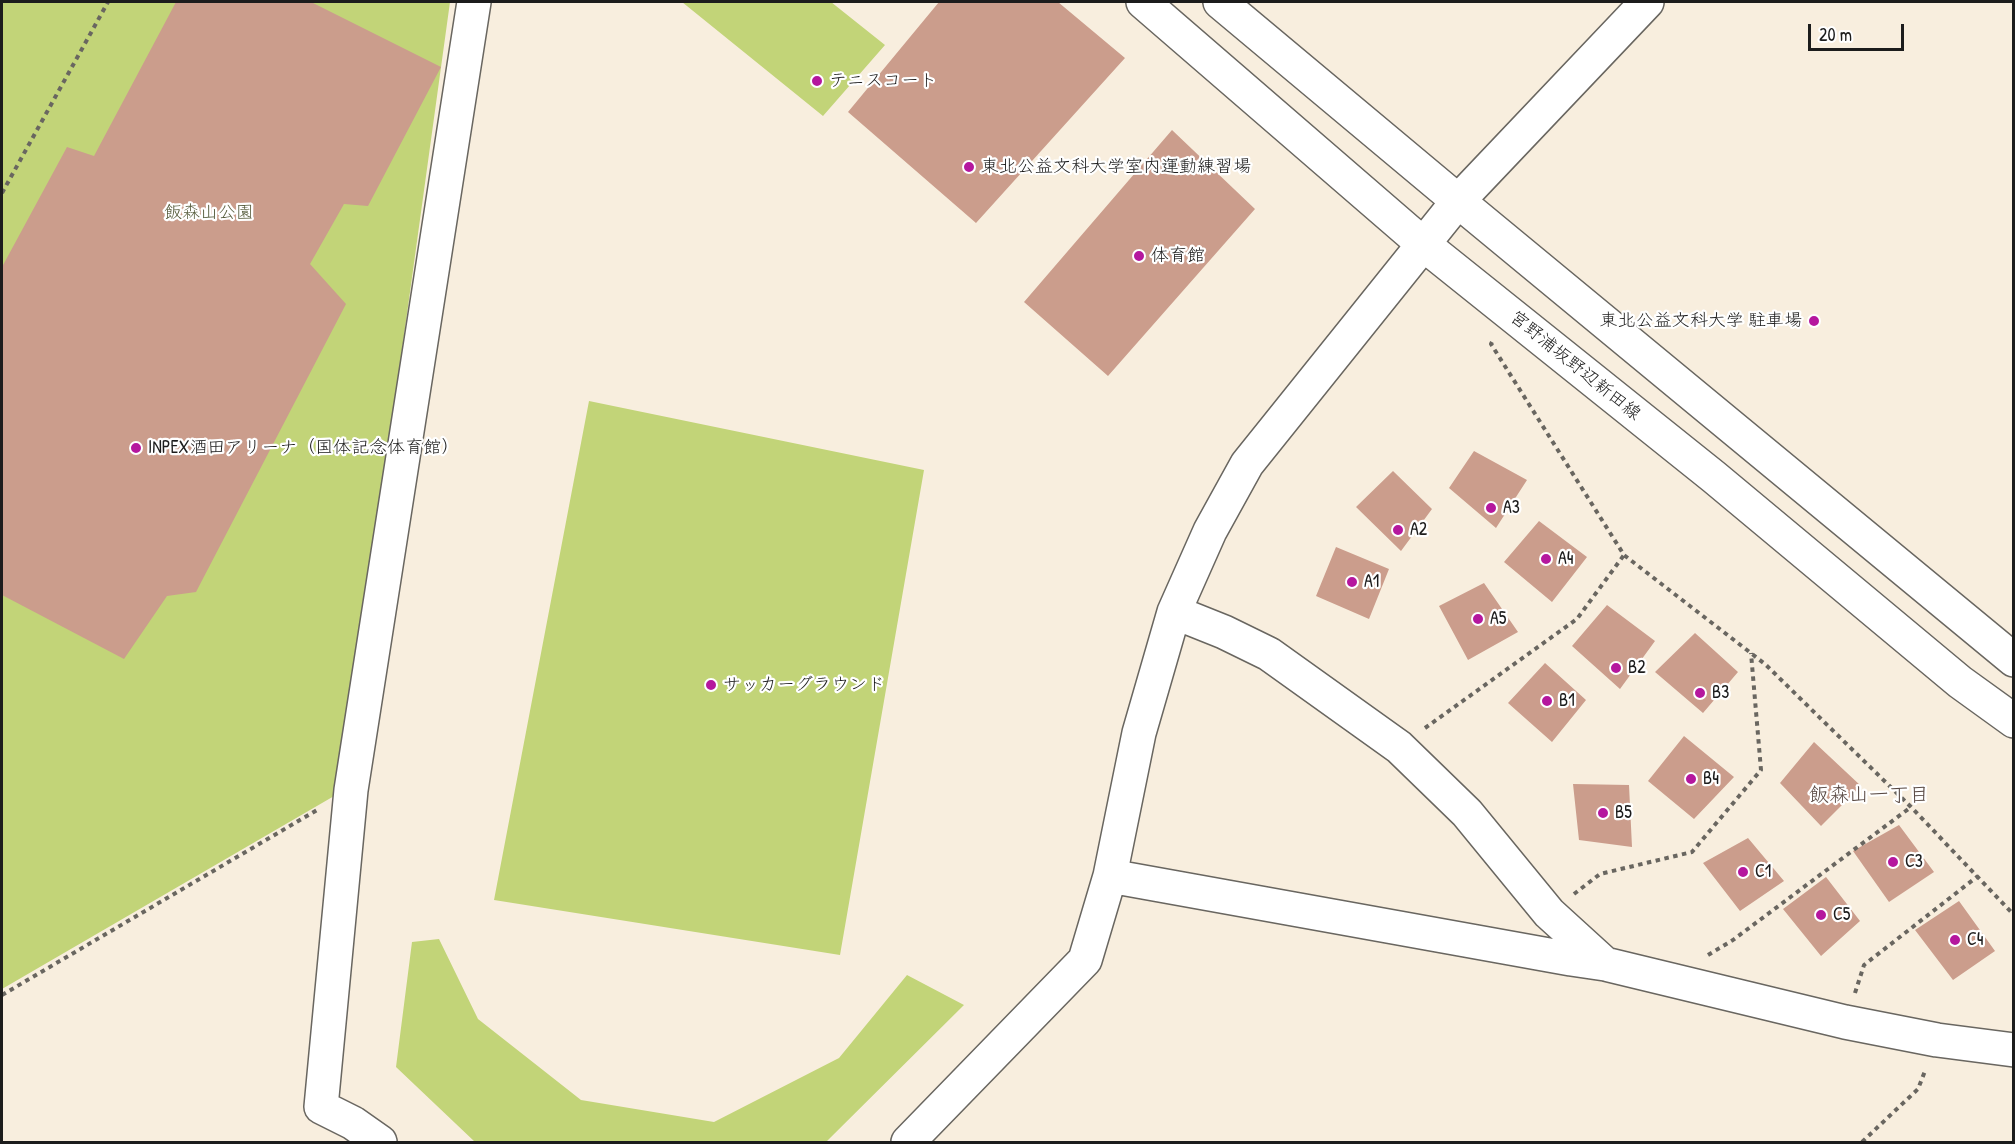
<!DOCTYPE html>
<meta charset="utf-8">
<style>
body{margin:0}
#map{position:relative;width:2015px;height:1144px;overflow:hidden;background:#f8eede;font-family:"Patrick Hand",sans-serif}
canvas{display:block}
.frame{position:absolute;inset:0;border:3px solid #1c1c1c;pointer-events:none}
.scale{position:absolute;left:1808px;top:24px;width:96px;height:27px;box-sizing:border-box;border:3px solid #1c1c1c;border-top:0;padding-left:8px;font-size:18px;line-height:21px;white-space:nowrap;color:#1c1c1c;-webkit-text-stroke:4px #fff;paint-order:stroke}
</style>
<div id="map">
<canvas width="2015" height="1144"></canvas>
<div class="frame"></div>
<div class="scale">20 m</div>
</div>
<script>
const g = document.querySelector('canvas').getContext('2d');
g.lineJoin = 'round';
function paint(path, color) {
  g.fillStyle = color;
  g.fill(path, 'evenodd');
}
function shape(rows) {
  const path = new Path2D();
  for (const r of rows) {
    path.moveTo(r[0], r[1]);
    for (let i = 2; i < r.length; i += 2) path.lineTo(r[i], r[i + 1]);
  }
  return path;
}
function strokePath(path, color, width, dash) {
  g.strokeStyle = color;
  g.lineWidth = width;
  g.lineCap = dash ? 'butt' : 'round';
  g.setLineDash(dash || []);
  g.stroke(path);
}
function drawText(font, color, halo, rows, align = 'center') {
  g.font = font + ' "Patrick Hand","Klee One",sans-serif';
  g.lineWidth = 4.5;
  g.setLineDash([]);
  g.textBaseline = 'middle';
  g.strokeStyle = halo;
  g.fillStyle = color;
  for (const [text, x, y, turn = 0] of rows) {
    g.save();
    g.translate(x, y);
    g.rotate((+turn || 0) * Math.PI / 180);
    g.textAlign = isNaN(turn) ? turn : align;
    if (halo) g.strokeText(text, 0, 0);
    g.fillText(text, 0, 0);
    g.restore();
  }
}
paint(shape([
 [2,2,450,2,341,792,2,989],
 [682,2,831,2,885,45,823,116],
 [589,401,924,470,840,955,494,900],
 [439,939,478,1019,581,1100,714,1122,839,1058,907,975,964,1005,826,1142,475,1142,396,1067,412,942]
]), '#c2d478');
paint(shape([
 [176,2,311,2,441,67,368,206,344,204,310,264,346,304,196,592,167,596,124,659,2,595,2,267,67,147,94,156],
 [939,2,1058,2,1125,58,976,223,848,112],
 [1172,130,1255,209,1108,376,1024,302],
 [1474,451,1527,480,1496,528,1449,488],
 [1393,471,1432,509,1401,551,1356,507],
 [1539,521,1587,557,1552,602,1504,562],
 [1336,547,1389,569,1369,619,1316,596],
 [1484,583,1518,632,1468,660,1439,606],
 [1607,605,1655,641,1620,689,1572,646],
 [1695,633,1738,672,1703,713,1655,672],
 [1545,663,1586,700,1552,742,1508,703],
 [1684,736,1734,777,1694,819,1648,781],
 [1814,742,1861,786,1821,826,1780,783],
 [1573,784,1629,785,1632,847,1579,840],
 [1899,825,1934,872,1889,902,1853,851],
 [1748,838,1784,881,1740,911,1703,863],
 [1826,877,1860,921,1821,956,1783,909],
 [1959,901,1995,951,1953,980,1915,930]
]), '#cb9d8c');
const minor = shape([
 [1174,612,1224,632,1269,654,1399,747,1467,813,1549,913,1605,964],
 [1110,876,1571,959,1605,964,1845,1022,1937,1040,2014,1050],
 [380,1142,353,1123,321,1107,351,790,474,2],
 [908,1142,1085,960,1110,876,1139,733,1174,612,1210,531,1247,464,1458,201,1647,2]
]);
const major = shape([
 [1143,2,1423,244,1714,477,1960,682,2014,721],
 [1220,2,1458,201,2014,660]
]);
strokePath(minor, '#696660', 36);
strokePath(major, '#696660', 36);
strokePath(shape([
 [2,193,108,2],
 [1492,342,1491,344,1624,555,1765,664,1911,807,2014,915],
 [1425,728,1577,619,1624,555],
 [1574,894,1600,874,1692,852,1761,770,1751,653],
 [1708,955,1733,940,1911,807],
 [1855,993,1864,965,1978,876],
 [2,995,317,810],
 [1862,1142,1918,1089,1925,1071]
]), '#696660', 4, [4.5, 4.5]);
strokePath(minor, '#fff', 33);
strokePath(major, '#fff', 33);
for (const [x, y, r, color] of [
 [817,81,6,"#b5179e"],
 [969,167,6,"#b5179e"],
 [1139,256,6,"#b5179e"],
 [1814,321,6,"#b5179e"],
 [136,448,6,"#b5179e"],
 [1491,508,6,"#b5179e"],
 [1398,530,6,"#b5179e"],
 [1546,559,6,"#b5179e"],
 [1352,582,6,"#b5179e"],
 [1478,619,6,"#b5179e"],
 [1616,668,6,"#b5179e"],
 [711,685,6,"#b5179e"],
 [1700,693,6,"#b5179e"],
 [1547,701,6,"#b5179e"],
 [1691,779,6,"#b5179e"],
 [1603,813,6,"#b5179e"],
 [1893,862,6,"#b5179e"],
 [1743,872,6,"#b5179e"],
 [1821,915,6,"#b5179e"],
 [1955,940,6,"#b5179e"]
]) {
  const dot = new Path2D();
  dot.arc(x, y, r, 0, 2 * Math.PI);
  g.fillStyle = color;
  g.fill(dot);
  strokePath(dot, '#fff', 2);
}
drawText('18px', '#1c1c1c', '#fff', [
 ["テニスコート",829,81],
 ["東北公益文科大学室内運動練習場",981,167],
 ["体育館",1151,256],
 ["東北公益文科大学 駐車場",1802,321,"right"],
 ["INPEX酒田アリーナ（国体記念体育館）",148,448],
 ["A3",1503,508],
 ["A2",1410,530],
 ["A4",1558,559],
 ["A1",1364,582],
 ["A5",1490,619],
 ["B2",1628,668],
 ["サッカーグラウンド",723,685],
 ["B3",1712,693],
 ["B1",1559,701],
 ["B4",1703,779],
 ["B5",1615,813],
 ["C3",1905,862],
 ["C1",1755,872],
 ["C5",1833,915],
 ["C4",1967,940]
], 'left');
drawText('18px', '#565c3c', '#fff', [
 ["飯森山公園",209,213]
]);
drawText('18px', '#1c1c1c', '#fff', [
 ["宮野浦坂野辺新田線",1575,366,39]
]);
drawText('20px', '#594943', '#fff', [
 ["飯森山一丁目",1869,796]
]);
</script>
